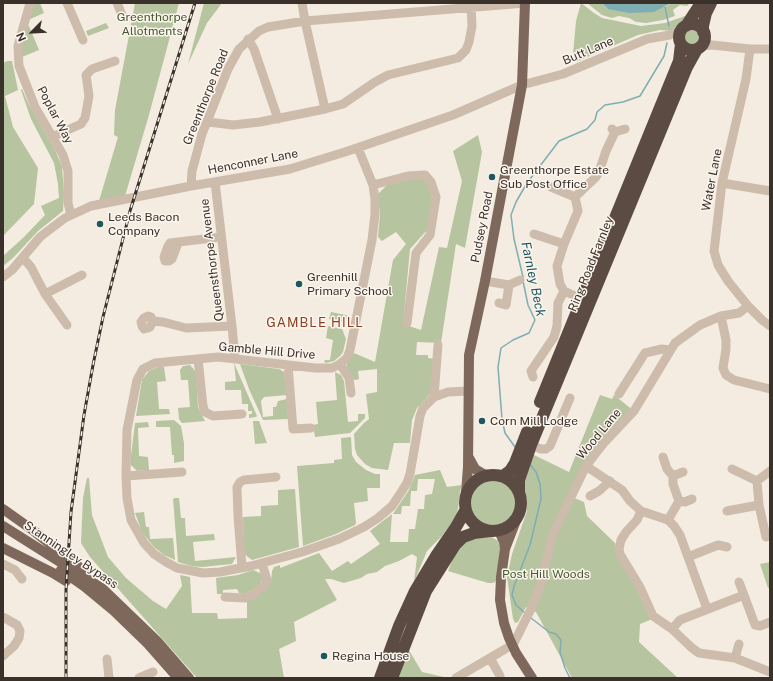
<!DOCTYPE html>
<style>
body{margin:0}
#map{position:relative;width:773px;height:681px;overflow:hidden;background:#f4ece1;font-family:"Public Sans",sans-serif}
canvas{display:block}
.frame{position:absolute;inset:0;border:4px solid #3b312b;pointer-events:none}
.north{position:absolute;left:12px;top:12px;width:40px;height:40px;-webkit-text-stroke:3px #fbf5ee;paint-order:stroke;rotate:246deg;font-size:11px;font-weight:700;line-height:16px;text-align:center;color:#3b312b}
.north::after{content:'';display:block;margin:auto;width:14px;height:18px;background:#3b312b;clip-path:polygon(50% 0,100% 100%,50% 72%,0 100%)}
</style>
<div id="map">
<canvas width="773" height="681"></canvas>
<div class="frame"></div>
<div class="north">N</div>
</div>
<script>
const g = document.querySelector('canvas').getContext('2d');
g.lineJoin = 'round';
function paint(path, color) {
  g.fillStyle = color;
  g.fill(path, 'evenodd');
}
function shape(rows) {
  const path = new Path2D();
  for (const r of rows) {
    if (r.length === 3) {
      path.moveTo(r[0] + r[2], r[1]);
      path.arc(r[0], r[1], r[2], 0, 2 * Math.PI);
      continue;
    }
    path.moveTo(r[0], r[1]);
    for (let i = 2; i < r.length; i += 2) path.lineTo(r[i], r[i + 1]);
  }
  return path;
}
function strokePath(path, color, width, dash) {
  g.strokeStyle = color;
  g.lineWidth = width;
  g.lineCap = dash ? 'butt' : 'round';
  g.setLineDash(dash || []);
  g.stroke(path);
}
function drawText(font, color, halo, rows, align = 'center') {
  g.font = font + ' "Public Sans",sans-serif';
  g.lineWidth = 3;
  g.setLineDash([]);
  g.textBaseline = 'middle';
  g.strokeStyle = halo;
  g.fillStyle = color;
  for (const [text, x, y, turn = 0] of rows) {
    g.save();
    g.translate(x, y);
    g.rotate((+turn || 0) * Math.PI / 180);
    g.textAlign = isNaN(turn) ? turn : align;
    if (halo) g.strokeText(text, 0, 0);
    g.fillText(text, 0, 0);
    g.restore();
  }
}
paint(shape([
 [33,3,40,3,44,13,28,20],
 [135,3,179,3,149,115,125,196,99,201,118,137,114,135,115,110],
 [204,3,222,3,207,23,188,64],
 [581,3,594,13,602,18,641,26,665,23,688,15,672,31,660,30,638,35,576,62,573,54,576,21],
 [587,3,602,3,608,9,665,7,671,3,690,3,687,6,680,5,673,10,675,16,663,20,646,23,636,22,629,18,619,16,612,18,602,15],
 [106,23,109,28,88,36,86,31],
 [26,25,29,26,39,50,22,57,21,52],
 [692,38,8],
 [7,61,12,61,18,90,5,96,13,127,38,168,34,204,3,236,3,63],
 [22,89,29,105,55,150,62,166,64,194,63,211,38,231,13,258,3,266,3,256,24,237,45,215,41,206,59,198,58,184,54,163,31,119,21,90],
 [478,135,482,152,465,248,456,244,441,343,417,342,416,355,428,355,428,358,435,359,432,392,417,408,412,420,410,443,394,443,388,470,372,468,365,464,357,455,355,449,354,434,364,423,369,419,366,394,377,392,377,369,358,371,359,379,355,380,353,379,347,367,347,363,354,353,375,362,393,260,406,244,396,232,382,241,378,237,380,214,378,194,389,183,404,180,424,179,430,186,433,210,428,229,410,249,403,324,421,330,439,247,447,248,462,181,453,151],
 [331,312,350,316,343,322,329,319],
 [328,326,342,329,346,339,343,352,340,356,334,361,326,363,324,362,325,360,330,360,333,340,326,338],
 [234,363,257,416,256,417,249,418,249,414,252,414,252,411,248,411,248,404,242,404,241,390,225,390,225,382,236,381],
 [240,364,279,369,284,372,287,395,264,397,261,401,263,417,273,416,273,407,276,407,278,401,287,399,288,419,263,420,249,389],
 [190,365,196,372,198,407,205,421,182,423,179,419,178,408,190,407,188,380,181,380,180,370,183,366],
 [158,367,164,367,166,381,157,382,159,409,169,409,170,414,136,416,142,380,149,371],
 [335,372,341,375,344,381,348,422,358,421,358,414,365,414,365,418,350,433,315,437,313,425,318,424,316,402,337,400],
 [600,395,612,399,614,395,634,411,603,444,572,497,584,502,587,516,615,543,616,552,653,616,650,620,640,624,639,642,678,678,572,678,536,612,526,607,518,622,515,623,513,619,507,577,512,554,527,511,526,498,522,482,532,454,569,472],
 [174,420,181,426,184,443,184,461,174,463,174,455,172,455,170,427,156,427,156,421],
 [253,421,259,421,267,443,255,444],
 [148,422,149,427,138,428,139,456,148,457,149,470,137,471,130,464,135,423],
 [351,437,352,455,356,462,366,470,375,474,380,474,380,488,367,488,368,501,354,503,356,523,355,525,336,534,303,546,297,466,334,463,334,460,342,459,341,438],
 [440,470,447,487,462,485,460,492,458,509,456,517,442,536,427,551,414,582,417,557,412,554,399,561,385,566,377,572,367,574,361,578,344,583,331,579,325,579,337,600,294,622,296,641,279,649,284,678,197,678,90,557,81,543,83,498,87,478,89,478,92,515,108,557,126,578,153,601,166,609,182,586,180,575,190,577,192,613,217,613,218,619,247,618,247,601,271,582,272,571,274,567,280,565,280,568,319,553,332,571,348,561,351,564,380,544,370,531,392,514,390,542,408,542,409,529,415,529,418,509,424,509,425,495,432,494,435,479,418,479,417,491,411,491,410,506,402,506,401,514,393,514,409,490,415,475],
 [493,504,24],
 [295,489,299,547,252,560,244,554,243,517,261,516,261,506,278,505,278,490],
 [175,498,179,498,181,518,185,518,186,536,214,534,215,540,193,542,195,561,236,557,232,564,202,567,191,566,178,562,173,499],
 [144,512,146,527,149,527,150,539,173,538,175,560,164,555,154,547,142,532,135,513],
 [490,536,498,541,501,550,497,579,495,582,492,583,488,583,448,571,456,550,463,541],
 [770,562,770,587,768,588,760,564],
 [253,570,262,574,263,579,259,585,254,589,244,594,239,593,237,589,223,590,223,594,217,594,216,578,238,575],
 [407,647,422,672,448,678,396,678]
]), '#b6c49f');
paint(shape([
 [602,3,671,3,654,12,629,13,608,9]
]), '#7eaeb3');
strokePath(shape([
 [665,7,669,26],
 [523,277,514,239,511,215,516,202,527,183,559,141,587,129,595,120,597,112,605,105,623,102,640,96,664,56,667,43],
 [515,447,505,433,502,419,498,367,501,348,513,340,529,333,535,320,528,305,523,281],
 [525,613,516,605,512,595,514,586,530,545,541,499,540,484,536,472,529,463],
 [531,618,549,632,556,634,561,640,560,652,565,668,570,678]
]), '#7eaeb3', 1.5);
strokePath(shape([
 [30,3,18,46,19,66,35,107,63,155,68,171,68,203,71,215],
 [67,3,83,40],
 [117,3,122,15],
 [302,3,305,21,325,109],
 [248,39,254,49,278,119],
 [700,46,712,45,750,49,770,49],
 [750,49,746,79,722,183,714,251,718,265,728,281,748,306,762,320,770,326],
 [208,122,233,125,260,122,325,109,343,104,375,82,388,75,458,58,466,50,469,42,472,26,471,7],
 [615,132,625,129],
 [52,137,81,124,85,118,89,96,86,75,92,69,115,61],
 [358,148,373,185,375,199,375,214,372,240,350,350,347,358,340,364,332,368,315,368,218,357,155,363,143,369,137,380,127,430,126,476,127,498,131,520,144,543,154,554,166,562,177,568,203,573,220,572,251,566,302,552,339,539,364,527,378,518,392,506,400,494,407,483,410,474,420,416,423,408,434,397,448,392,468,391],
 [215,182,232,326,235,358],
 [722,183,770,191],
 [373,185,408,176,425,175,431,182,436,197,430,235,416,253,407,323],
 [191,186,192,171,202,134,228,69,239,49,259,31,268,27,305,21,525,3],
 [551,187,575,197],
 [534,234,564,244],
 [176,243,177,246,172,259,169,261,165,261,164,257,168,246,170,243,221,237],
 [23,258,31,267,45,294,67,325],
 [3,277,12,270,40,237,53,227,65,218,91,206,191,186,290,169,348,151,453,115,522,85,563,74,647,39,670,35,681,30],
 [485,281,509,285,520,280],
 [45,294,82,275],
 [582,299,564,291,560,284,557,266,564,244,578,211,575,197,596,177,599,172,606,151,615,132,612,129],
 [499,303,506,305,509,285],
 [721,316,726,340,726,349,723,368,726,375,734,380,770,389],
 [153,321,150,327,148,328,144,329,142,326,141,322,144,318,148,316,151,317,153,321,163,322,186,328,232,326],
 [198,359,203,406,205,412,213,416,242,414],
 [340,364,349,378,351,393],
 [288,365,293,429,311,428],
 [533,377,531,371,554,337,557,326,558,303,564,291],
 [619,394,645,353,662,349,670,350],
 [434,397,438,345],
 [531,445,541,449,546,449,550,446,570,398],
 [663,457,667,469,673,476],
 [586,466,622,490,630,501,641,511,668,520,674,526,680,535,688,557,707,609],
 [732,469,757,481],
 [770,471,757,481,759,505,766,537,770,536],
 [126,476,182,472],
 [590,496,599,491,610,481],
 [679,501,685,502,692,499],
 [641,511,637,520,626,532,621,540,619,549,620,554,640,587,653,616,672,629,692,648,699,653,735,658,770,672],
 [727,511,759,505],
 [668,520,679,501,673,484,673,476,683,472],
 [688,557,718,545,727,547],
 [3,564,15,570,22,579],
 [242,567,238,516,237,487,240,482,244,480,276,477],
 [739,582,744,595],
 [225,597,245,598,252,595,265,585,267,580,262,563],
 [3,617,17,625,20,631,19,638,14,646,3,656],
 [672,629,680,620,744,595,755,625,760,626,770,622],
 [490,658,500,676],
 [735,658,739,644],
 [107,659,109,678],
 [139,678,153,672],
 [456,678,490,658,512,645,515,641,531,609,541,584,552,536,586,466,603,444,634,411,675,343,700,325,721,316,739,313,748,306]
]), '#cdbcab', 9);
strokePath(shape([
 [469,458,475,469,487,476],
 [466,493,468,467,469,355,485,281,522,85,525,3],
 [3,509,34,531,84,571],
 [517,518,505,549,501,577,500,600,504,623,509,638,516,653,532,678],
 [3,526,103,589,157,641,189,678],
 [499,531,504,542,505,549],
 [3,548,53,573,66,581],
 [61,570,85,587,114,611,148,644,178,678]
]), '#7d685b', 10);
strokePath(shape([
 [692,37,13],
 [686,26,701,3],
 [703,32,703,26,706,13,711,3],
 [540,402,679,61,681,44],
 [493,503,28],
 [503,476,510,471,515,463,527,432],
 [519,493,519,480,531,445,687,67,697,49],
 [380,678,399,626,415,591,436,556,456,527,465,511],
 [392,678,426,591,455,545,463,537,474,533,490,531]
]), '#5c4b42', 12);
const rail = shape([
 [66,678,66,590,71,512,84,415,93,365,103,317,130,211,195,3]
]);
strokePath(rail, '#3b312b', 3);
strokePath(rail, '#fbf5ee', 1.5, [4.5]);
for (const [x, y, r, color] of [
 [492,177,4,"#1e585f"],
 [100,224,4,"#1e585f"],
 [299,284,4,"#1e585f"],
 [482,421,4,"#1e585f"],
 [324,656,4,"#1e585f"]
]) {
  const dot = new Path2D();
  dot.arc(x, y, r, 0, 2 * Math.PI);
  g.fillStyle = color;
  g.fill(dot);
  strokePath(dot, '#fbf5ee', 1.5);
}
drawText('12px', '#485a2d', '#fbf5ee', [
 ["Greenthorpe",152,17],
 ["Allotments",152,31],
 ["Post Hill Woods",546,574]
]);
drawText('12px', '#3b312b', '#fbf5ee', [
 ["Butt Lane",588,51,-23],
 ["Greenthorpe Road",206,97,-68],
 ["Poplar Way",55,115,62],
 ["Henconner Lane",253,162,-11],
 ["Water Lane",712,180,-79],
 ["Pudsey Road",482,227,-79],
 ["Queensthorpe Avenue",212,260,-97],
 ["Ring Road Farnley",591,264,-68],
 ["Gamble Hill Drive",267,351,5],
 ["Wood Lane",599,434,-50],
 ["Stanningley Bypass",71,555,34]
]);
drawText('12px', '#3b312b', '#fbf5ee', [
 ["Greenthorpe Estate",500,170],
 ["Sub Post Office",500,184],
 ["Leeds Bacon",108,217],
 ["Company",108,231],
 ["Greenhill",307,277],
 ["Primary School",307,291],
 ["Corn Mill Lodge",490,421],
 ["Regina House",332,656]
], 'left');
drawText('italic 13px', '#1e585f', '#fbf5ee', [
 ["Farnley Beck",533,279,78]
]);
g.letterSpacing = '1px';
drawText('13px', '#8d3f21', '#fbf5ee', [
 ["GAMBLE HILL",315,323]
]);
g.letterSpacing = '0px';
</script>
